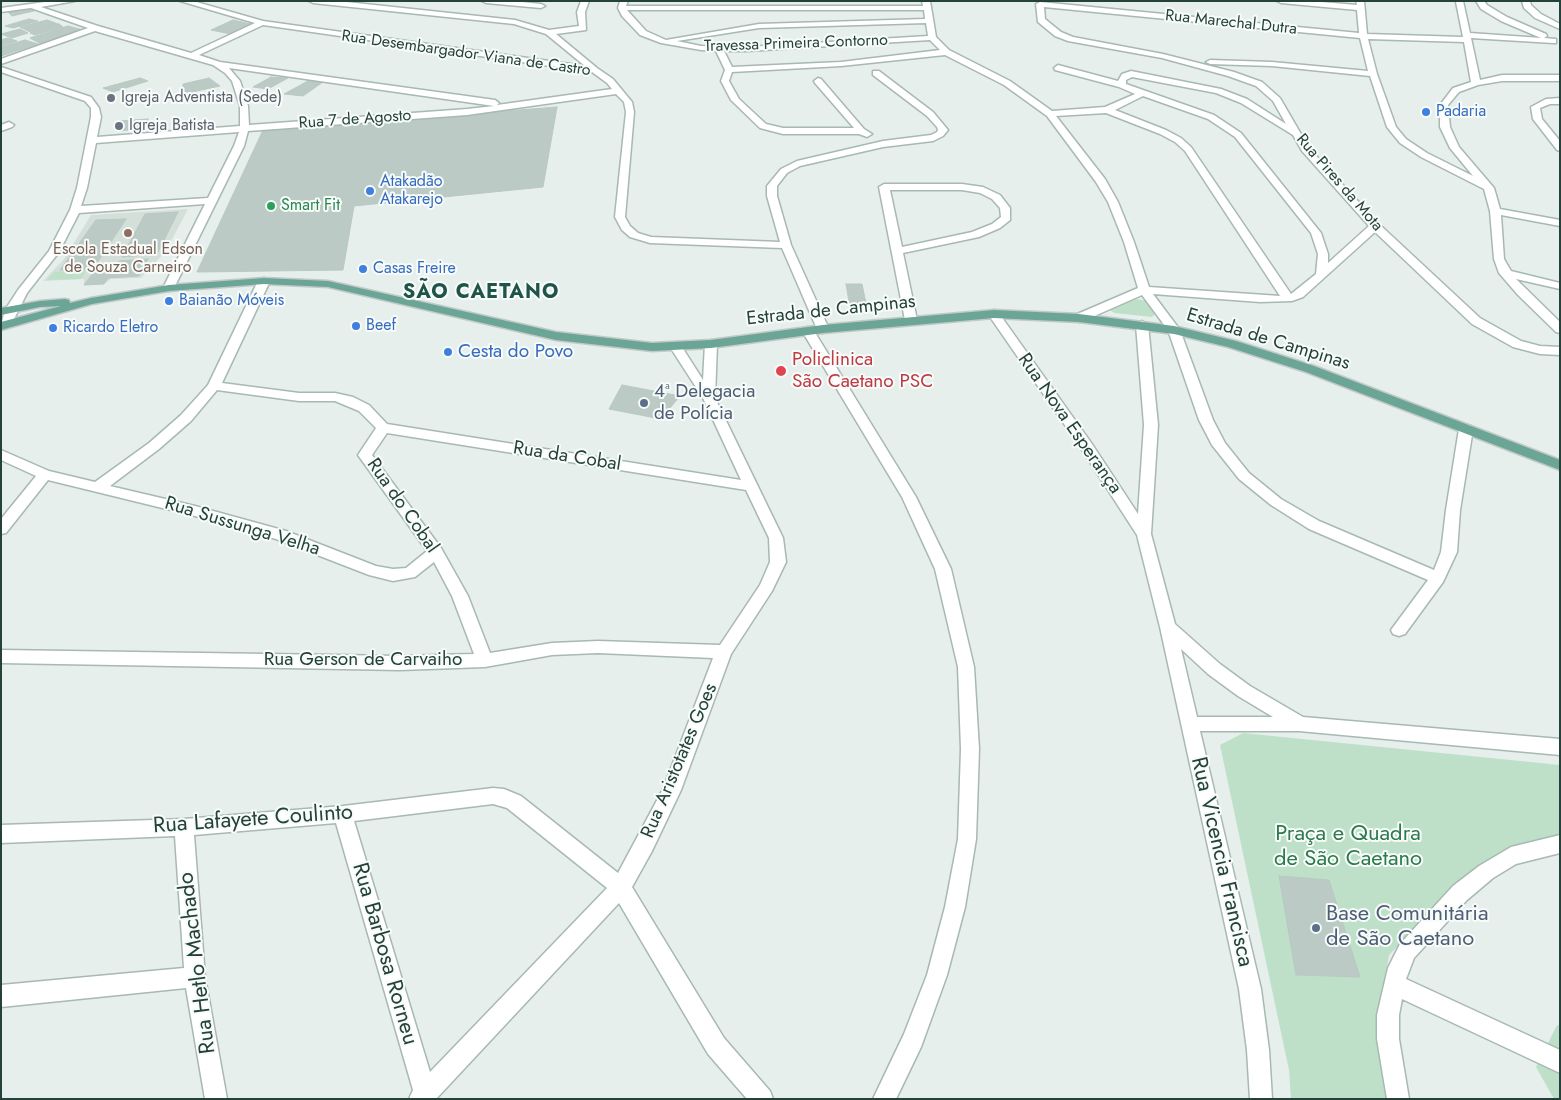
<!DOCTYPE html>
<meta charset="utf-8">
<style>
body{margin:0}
#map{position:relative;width:1561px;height:1100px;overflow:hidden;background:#e6efeb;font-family:Jost,sans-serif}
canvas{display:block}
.frame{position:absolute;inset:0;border:2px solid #24423a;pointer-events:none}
</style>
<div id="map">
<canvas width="1561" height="1100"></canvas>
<div class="frame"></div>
</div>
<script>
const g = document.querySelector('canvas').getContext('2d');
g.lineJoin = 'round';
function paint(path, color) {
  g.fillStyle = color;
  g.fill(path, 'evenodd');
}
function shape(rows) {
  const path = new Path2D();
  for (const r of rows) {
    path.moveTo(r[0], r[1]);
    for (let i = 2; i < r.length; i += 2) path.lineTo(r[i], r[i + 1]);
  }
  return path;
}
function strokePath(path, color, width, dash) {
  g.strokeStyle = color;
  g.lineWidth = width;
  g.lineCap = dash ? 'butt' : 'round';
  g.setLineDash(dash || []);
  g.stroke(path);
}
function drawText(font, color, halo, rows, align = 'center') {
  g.font = font + ' Jost,sans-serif';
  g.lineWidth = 4;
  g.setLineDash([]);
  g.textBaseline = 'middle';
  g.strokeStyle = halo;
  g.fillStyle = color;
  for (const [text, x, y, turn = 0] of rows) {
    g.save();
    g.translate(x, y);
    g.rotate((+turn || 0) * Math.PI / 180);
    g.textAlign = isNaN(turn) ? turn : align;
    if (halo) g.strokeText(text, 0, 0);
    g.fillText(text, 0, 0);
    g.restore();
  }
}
paint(shape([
 [188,209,166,251,141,278,111,279,104,284,84,284,84,279,43,281,64,259,91,215]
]), '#d4dfda');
paint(shape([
 [87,270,81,279,47,280,54,272],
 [1137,299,1146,301,1151,305,1155,314,1152,317,1115,313,1107,309],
 [1243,733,1560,765,1560,840,1491,859,1429,914,1389,955,1379,1014,1393,1099,1291,1099,1289,1070,1220,745],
 [1557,1025,1560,1026,1560,1099,1554,1099,1536,1067]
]), '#bfe0c8');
const building = shape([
 [27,9,34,11,12,16,8,12,12,10,27,9],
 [29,19,38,21,13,28,5,26,29,19],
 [47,20,58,24,30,32,20,27,47,20],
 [233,20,251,24,231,34,211,30,233,20],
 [59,24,63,27,35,35,30,33,59,24],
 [68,26,83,30,41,44,30,38,68,26],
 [20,29,28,33,12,38,1,34,20,29],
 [8,38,17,41,1,46,1,40,8,38],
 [25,40,38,44,1,56,1,47,25,40],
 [271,77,288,78,268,89,253,87,271,77],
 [140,78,148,81,113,92,103,88,140,78],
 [209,78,220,86,183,94,183,84,209,78],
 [308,81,323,82,303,96,284,94,308,81],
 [557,107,543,187,354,206,343,270,197,272,263,130,557,107],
 [148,119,147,128,119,131,119,121,148,119],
 [178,212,157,254,122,257,145,214,178,212],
 [126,219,93,269,60,270,96,220,126,219],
 [148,259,139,276,108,278,119,261,148,259],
 [113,271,104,284,84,285,94,272,113,271],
 [846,284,862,284,868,313,851,313,846,284],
 [622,385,680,396,661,419,609,409,622,385],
 [1279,876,1329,880,1360,977,1296,975,1279,876]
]);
paint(building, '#bbcac4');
strokePath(building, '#b8c9c2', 1);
const minor = shape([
 [52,1,75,1,41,7,98,26,191,53,255,23,180,1,193,1,263,21,585,66,546,34,514,24,313,3,309,1,337,1,515,20,549,30,579,26,577,12,581,1,589,1,585,12,586,30,556,34,597,68,613,79,632,102,634,112,625,217,630,226,638,233,651,237,780,242,767,196,767,186,781,169,797,161,883,141,931,135,937,132,938,130,937,127,927,116,873,75,873,71,879,71,933,112,948,130,943,136,933,141,883,147,800,166,787,173,777,186,777,196,791,245,829,329,823,333,817,329,782,248,650,243,630,237,622,230,615,217,626,112,624,102,616,94,467,115,248,131,244,146,173,290,169,291,163,288,205,204,79,213,59,252,27,293,10,327,6,328,1,326,5,310,18,290,49,251,70,210,77,188,91,117,91,108,85,101,1,72,1,67,91,97,99,108,101,117,97,137,240,126,240,106,232,81,225,73,213,65,95,31,1,64,1,59,88,28,31,8,1,12,1,8,52,1],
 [263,25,592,72,607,83,612,89,497,105,499,103,495,100,220,62,199,55,263,25],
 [229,68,494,106,467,109,249,125,248,106,240,81,229,68],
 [239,132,234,146,208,198,81,206,87,188,96,143,239,132],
 [482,1,513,1,541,4,545,6,541,8,486,3,482,1],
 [620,1,628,1,626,6,923,6,922,1,930,1,936,37,949,50,1010,81,1052,111,1105,107,1135,94,1119,87,1055,70,1054,68,1058,65,1118,81,1122,74,1131,71,1221,89,1247,99,1286,124,1273,101,1256,86,1228,76,1162,58,1068,41,1055,36,1038,22,1036,4,1040,2,1359,33,1357,10,1281,3,1277,1,1309,1,1357,5,1356,1,1364,1,1367,34,1463,37,1456,2,1463,1,1470,33,1541,38,1501,21,1481,9,1476,1,1484,1,1487,5,1507,17,1546,34,1547,36,1544,38,1556,39,1556,43,1553,43,1471,38,1480,80,1502,75,1560,75,1560,81,1502,81,1478,85,1459,92,1448,105,1450,127,1459,147,1494,188,1500,209,1560,220,1560,226,1501,215,1504,259,1511,271,1560,283,1560,289,1516,279,1560,322,1560,333,1556,332,1518,295,1499,273,1494,259,1490,211,1484,189,1421,157,1400,143,1387,127,1370,76,1272,66,1210,64,1206,62,1210,60,1272,62,1368,71,1360,38,1044,7,1045,19,1061,32,1073,37,1163,54,1234,72,1262,82,1280,98,1309,148,1379,224,1480,318,1521,341,1540,346,1560,347,1560,355,1540,354,1513,347,1472,324,1375,232,1303,297,1292,301,1260,302,1153,294,1180,330,1213,420,1225,443,1249,473,1281,499,1319,521,1434,570,1441,552,1446,510,1459,429,1466,425,1471,426,1473,429,1460,510,1457,552,1443,582,1405,634,1399,636,1393,634,1391,630,1428,580,1309,529,1271,505,1239,479,1212,445,1199,420,1168,330,1142,295,1083,321,1079,322,1073,318,1075,315,1138,288,1124,242,1108,202,1096,182,1047,116,1004,85,945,55,841,66,732,72,729,81,739,99,766,124,783,128,854,128,815,83,814,81,818,78,821,79,864,129,872,134,867,137,859,134,783,134,760,128,731,100,721,81,725,70,716,51,701,50,661,43,640,35,622,16,618,8,620,1],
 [627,10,924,10,925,19,759,24,666,40,646,31,627,10],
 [926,23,928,36,747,47,701,46,677,41,759,28,926,23],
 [1368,39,1464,42,1471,82,1453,88,1440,105,1440,127,1450,148,1473,176,1427,153,1406,139,1396,127,1377,74,1368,39],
 [930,40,940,50,841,62,732,67,724,51,747,51,930,40],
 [1132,77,1216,93,1241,103,1293,135,1302,151,1369,226,1328,263,1328,254,1321,233,1241,133,1214,115,1126,84,1126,80,1132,77],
 [1143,96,1208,119,1235,137,1311,233,1318,254,1316,274,1291,294,1191,147,1181,138,1166,130,1115,110,1143,96],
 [1106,113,1160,134,1175,142,1185,151,1280,296,1149,287,1134,242,1118,202,1105,179,1056,116,1106,113],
 [1522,1,1530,1,1531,5,1541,14,1560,24,1560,29,1535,18,1524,8,1522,1],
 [1560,98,1560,104,1550,104,1540,108,1542,119,1560,141,1560,151,1557,150,1533,119,1531,107,1546,99,1560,98],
 [9,122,14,125,12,127,1,131,1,125,9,122],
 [884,184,962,184,983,187,1000,195,1010,208,1010,220,1000,228,979,237,903,253,917,320,911,324,905,320,879,187,884,184],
 [890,190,962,190,980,193,992,199,1000,208,1001,217,992,224,972,232,902,247,890,190],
 [264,278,270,281,222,383,299,393,335,393,353,397,369,405,387,424,741,480,703,398,670,347,676,343,680,344,703,380,705,344,711,340,717,344,715,398,783,538,786,562,772,591,731,654,681,790,652,851,632,887,724,1038,770,1091,773,1099,747,1099,708,1054,619,903,436,1099,409,1099,413,1090,336,823,194,835,205,977,227,1099,205,1099,186,988,1,1007,1,985,184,968,175,836,1,843,1,825,184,819,343,806,493,788,504,789,521,796,618,873,663,789,713,658,598,653,552,655,485,667,400,670,1,663,1,650,400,656,474,654,452,596,434,562,415,577,393,581,369,575,276,539,195,516,48,480,6,533,1,534,1,519,36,476,1,460,1,450,49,471,95,482,149,443,181,415,208,385,258,281,264,278],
 [217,390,299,401,335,401,359,411,376,428,358,455,427,551,406,568,393,569,376,566,286,531,195,506,110,486,159,449,191,421,217,390],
 [387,433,746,490,769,538,770,562,760,585,720,645,598,641,552,643,490,653,468,596,441,548,372,455,387,433],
 [493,804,507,808,607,888,430,1072,354,821,493,804],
 [994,310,998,312,1092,444,1138,514,1144,425,1136,325,1142,321,1148,325,1158,425,1151,534,1175,624,1220,664,1250,686,1303,717,1560,739,1560,755,1299,731,1200,731,1261,989,1269,1050,1272,1099,1250,1099,1247,1050,1239,989,1160,627,1137,535,1082,450,988,314,994,310],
 [1181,649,1208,674,1238,696,1273,717,1197,717,1181,649],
 [808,327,814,331,916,497,951,569,974,667,979,749,976,839,965,907,947,975,921,1047,896,1099,873,1099,904,1034,927,975,945,907,958,839,961,749,958,667,935,569,902,497,802,331,808,327],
 [1560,835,1560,853,1516,864,1493,878,1467,900,1414,958,1406,979,1560,1050,1560,1073,1402,999,1399,1015,1399,1039,1409,1099,1387,1099,1377,1039,1377,1015,1388,968,1400,944,1453,886,1479,866,1511,847,1560,835]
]);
const major = shape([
 [264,278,328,281,556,332,652,343,711,340,823,325,994,310,1079,314,1174,326,1236,341,1314,366,1560,460,1560,470,1306,372,1228,347,1174,334,1079,322,994,318,823,333,711,348,652,351,556,340,328,287,264,284,169,291,92,304,1,330,1,322,61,306,40,307,1,315,1,308,40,301,65,299,69,300,70,303,91,298,169,285,264,278]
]);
strokePath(minor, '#a8b8b2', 3);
strokePath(major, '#c2cac8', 3);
paint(minor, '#fff');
paint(major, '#6aa596');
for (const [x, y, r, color] of [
 [111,98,5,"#6b7280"],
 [1426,112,5,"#3f7fe0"],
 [119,126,5,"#6b7280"],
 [370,191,5,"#3f7fe0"],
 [271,206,5,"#2e9e5b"],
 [128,233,5,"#8d6e63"],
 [363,269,5,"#3f7fe0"],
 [169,301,5,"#3f7fe0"],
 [356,326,5,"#3f7fe0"],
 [53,328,5,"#3f7fe0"],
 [448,352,5,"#3f7fe0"],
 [781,371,6,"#e0444e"],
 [644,403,5,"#5c6f8a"],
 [1316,928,5,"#5c6f8a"]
]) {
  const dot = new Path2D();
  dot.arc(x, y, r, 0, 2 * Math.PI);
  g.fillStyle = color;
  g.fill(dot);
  strokePath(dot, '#f7fbf9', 2);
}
drawText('16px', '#24423a', '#f7fbf9', [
 ["Rua Marechal Dutra",1231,23,6],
 ["Travessa Primeira Contorno",796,44,-2],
 ["Rua Desembargador Viana de Castro",466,54,8],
 ["Rua 7 de Agosto",355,120,-4],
 ["Rua Pires da Mota",1339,183,49]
]);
drawText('16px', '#5b616d', '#f7fbf9', [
 ["Igreja Adventista (Sede)",121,98],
 ["Igreja Batista",129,126]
], 'left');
drawText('16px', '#366cbe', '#f7fbf9', [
 ["Padaria",1436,112],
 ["Atakadão",380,182],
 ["Atakarejo",380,200],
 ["Casas Freire",373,269],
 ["Baianão Móveis",179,301],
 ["Beef",366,326],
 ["Ricardo Eletro",63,328]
], 'left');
drawText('16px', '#27864d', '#f7fbf9', [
 ["Smart Fit",281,206]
], 'left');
drawText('16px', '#785e54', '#f7fbf9', [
 ["Escola Estadual Edson",128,250],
 ["de Souza Carneiro",128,268]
]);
drawText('19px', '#24423a', '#f7fbf9', [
 ["Estrada de Campinas",831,311,-6],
 ["Estrada de Campinas",1268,340,17],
 ["Rua Nova Esperança",1069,424,55],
 ["Rua da Cobal",567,457,9],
 ["Rua do Cobal",402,506,55],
 ["Rua Sussunga Velha",242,527,17],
 ["Rua Gerson de Carvaiho",363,660],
 ["Rua Aristotates Goes",680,761,-67]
]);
drawText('19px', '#366cbe', '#f7fbf9', [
 ["Cesta do Povo",458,352]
], 'left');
drawText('19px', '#be3a42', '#f7fbf9', [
 ["Policlinica",792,360],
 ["São Caetano PSC",792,382]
], 'left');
drawText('19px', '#4e5e75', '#f7fbf9', [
 ["4ª Delegacia",654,392],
 ["de Polícia",654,414]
], 'left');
g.letterSpacing = '1px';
drawText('bold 20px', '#1f5548', '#f7fbf9', [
 ["SÃO CAETANO",481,293]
]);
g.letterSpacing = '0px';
drawText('22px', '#24423a', '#f7fbf9', [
 ["Rua Lafayete Coulinto",253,820,-4],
 ["Rua Vicencia Francisca",1221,862,77],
 ["Rua Barbosa Rorneu",384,954,74],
 ["Rua Hetlo Machado",198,963,-97]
]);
drawText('22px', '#2d7a4b', '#f7fbf9', [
 ["Praça e Quadra",1348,835],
 ["de São Caetano",1348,860]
]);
drawText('22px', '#4e5e75', '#f7fbf9', [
 ["Base Comunitária",1326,915],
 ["de São Caetano",1326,940]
], 'left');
</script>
